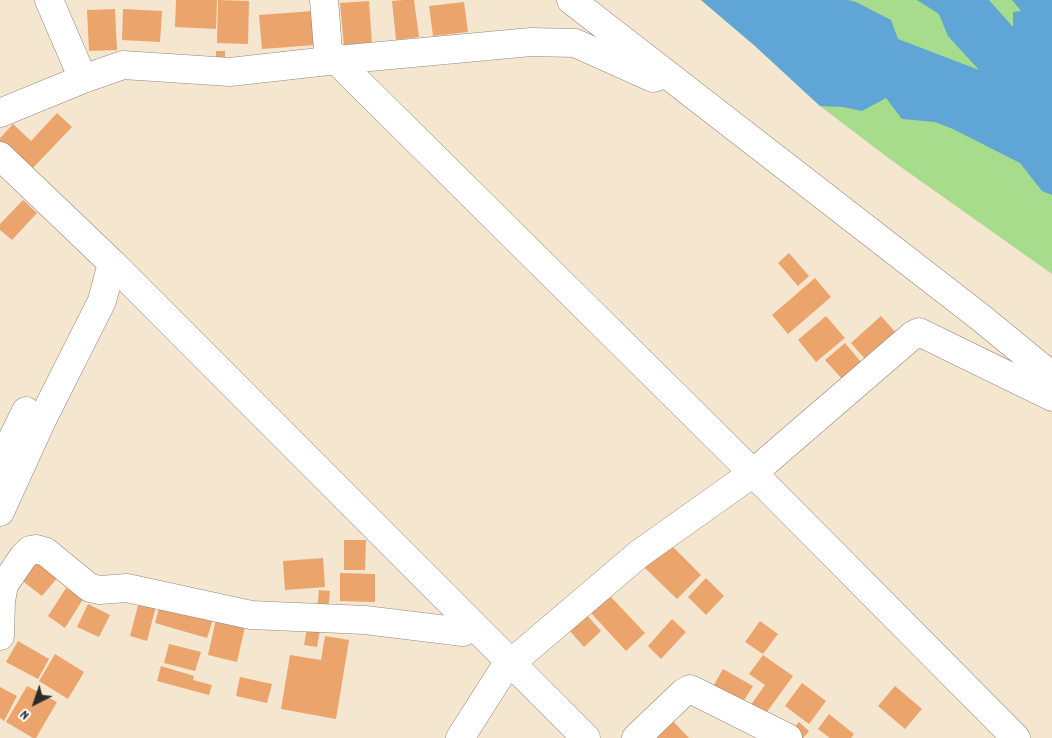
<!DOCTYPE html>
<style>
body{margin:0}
#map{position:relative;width:1052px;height:738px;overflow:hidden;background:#f5e6cf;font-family:Dekko,sans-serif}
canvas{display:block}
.north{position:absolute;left:10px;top:678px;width:50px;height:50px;-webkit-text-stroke:4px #fff;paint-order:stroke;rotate:221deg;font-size:14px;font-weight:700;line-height:20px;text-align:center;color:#2b2b2b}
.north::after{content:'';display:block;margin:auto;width:18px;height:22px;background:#2b2b2b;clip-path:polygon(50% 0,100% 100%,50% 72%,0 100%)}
</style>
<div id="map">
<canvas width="1052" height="738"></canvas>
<div class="north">N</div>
</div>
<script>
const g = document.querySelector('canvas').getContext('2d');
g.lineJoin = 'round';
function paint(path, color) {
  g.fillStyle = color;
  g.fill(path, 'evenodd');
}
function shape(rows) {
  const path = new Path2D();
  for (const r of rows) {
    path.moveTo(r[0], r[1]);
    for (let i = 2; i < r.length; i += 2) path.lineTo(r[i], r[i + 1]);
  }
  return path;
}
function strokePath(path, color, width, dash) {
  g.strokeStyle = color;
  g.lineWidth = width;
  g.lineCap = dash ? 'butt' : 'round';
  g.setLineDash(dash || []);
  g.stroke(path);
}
paint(shape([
 [701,0,1052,0,1052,274,891,160,820,106,755,46]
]), '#a6dc8c');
paint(shape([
 [701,0,848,0,856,2,891,20,898,39,979,70,948,36,939,14,917,0,989,0,1013,27,1013,12,1021,11,1012,0,1052,0,1052,195,1042,191,1020,163,953,129,935,122,902,119,886,98,862,111,843,107,820,106,755,46]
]), '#5fa5d5');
paint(shape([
 [176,0,217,0,216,29,175,27],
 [218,0,249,1,248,44,217,43],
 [404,0,414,0,419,37,396,40,392,1],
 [369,1,372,44,344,46,340,3],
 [464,2,468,32,433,36,429,6],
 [115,9,117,50,89,51,87,10],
 [123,9,162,11,160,42,122,40],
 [313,11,315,45,262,49,259,15],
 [216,51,225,51,225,60,216,60],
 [57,113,72,127,30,171,0,143,0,138,13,124,31,141],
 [23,200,37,213,12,240,0,230,0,224],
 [789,253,809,276,798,286,778,263],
 [815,278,831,297,788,334,772,315],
 [826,316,845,338,816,362,798,340],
 [881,316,896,333,865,359,851,343],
 [845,343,861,362,842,379,825,360],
 [344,540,366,540,365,570,344,570],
 [669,543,701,575,677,599,645,568],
 [323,558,325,587,285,590,283,561],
 [36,559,58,577,42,596,20,579],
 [340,573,375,574,375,602,340,601],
 [706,578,724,596,706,615,688,597],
 [66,588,83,599,65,628,48,616],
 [319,590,330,591,328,611,317,610],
 [141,594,158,598,147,641,130,636],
 [610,596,645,633,626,651,591,613],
 [162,597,215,613,207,638,155,623],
 [88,604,110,615,99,637,77,627],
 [585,613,601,631,584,647,568,629],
 [217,615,246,622,237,662,208,655],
 [672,619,686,632,661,659,648,646],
 [760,621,778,634,763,654,745,642],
 [308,622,321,624,317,647,304,645],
 [325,636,349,640,336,719,281,709,290,655,321,660],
 [18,641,49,659,38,679,6,662],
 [169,644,201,652,195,671,164,663],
 [55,654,84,672,68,699,39,681],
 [763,655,793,676,764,716,750,706,765,685,749,674],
 [161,666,194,676,193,680,212,685,209,695,157,681],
 [723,669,753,686,740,707,711,690],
 [240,677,272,684,267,703,236,696],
 [802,683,826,701,809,724,785,706],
 [27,686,57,702,36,738,33,738,6,722],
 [895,686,922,709,905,729,878,706],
 [0,687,17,696,4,721,0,718],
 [829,714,854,734,851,738,830,738,818,729],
 [672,720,689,738,653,738],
 [799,722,809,731,803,738,793,729]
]), '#eaa46c');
const minor = shape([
 [49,0,83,79],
 [324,0,328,50,349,73,753,473,1016,738],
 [571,0,980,317,1052,376],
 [0,113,83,79,123,65,230,72,337,60,531,42,575,43,653,78,665,74],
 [0,156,112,263,586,738],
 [0,464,26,411],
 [0,512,42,420,102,301,112,263],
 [0,636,1,601,4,585,23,557,30,550,36,549,46,552,90,588,100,590,127,588,251,615,365,620,463,632,473,625],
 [460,738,504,669,639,554,753,473,913,335,919,332,1052,397],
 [636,738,683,693,690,689,788,738]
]);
strokePath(minor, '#90887d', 29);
strokePath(minor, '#fff', 28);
</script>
